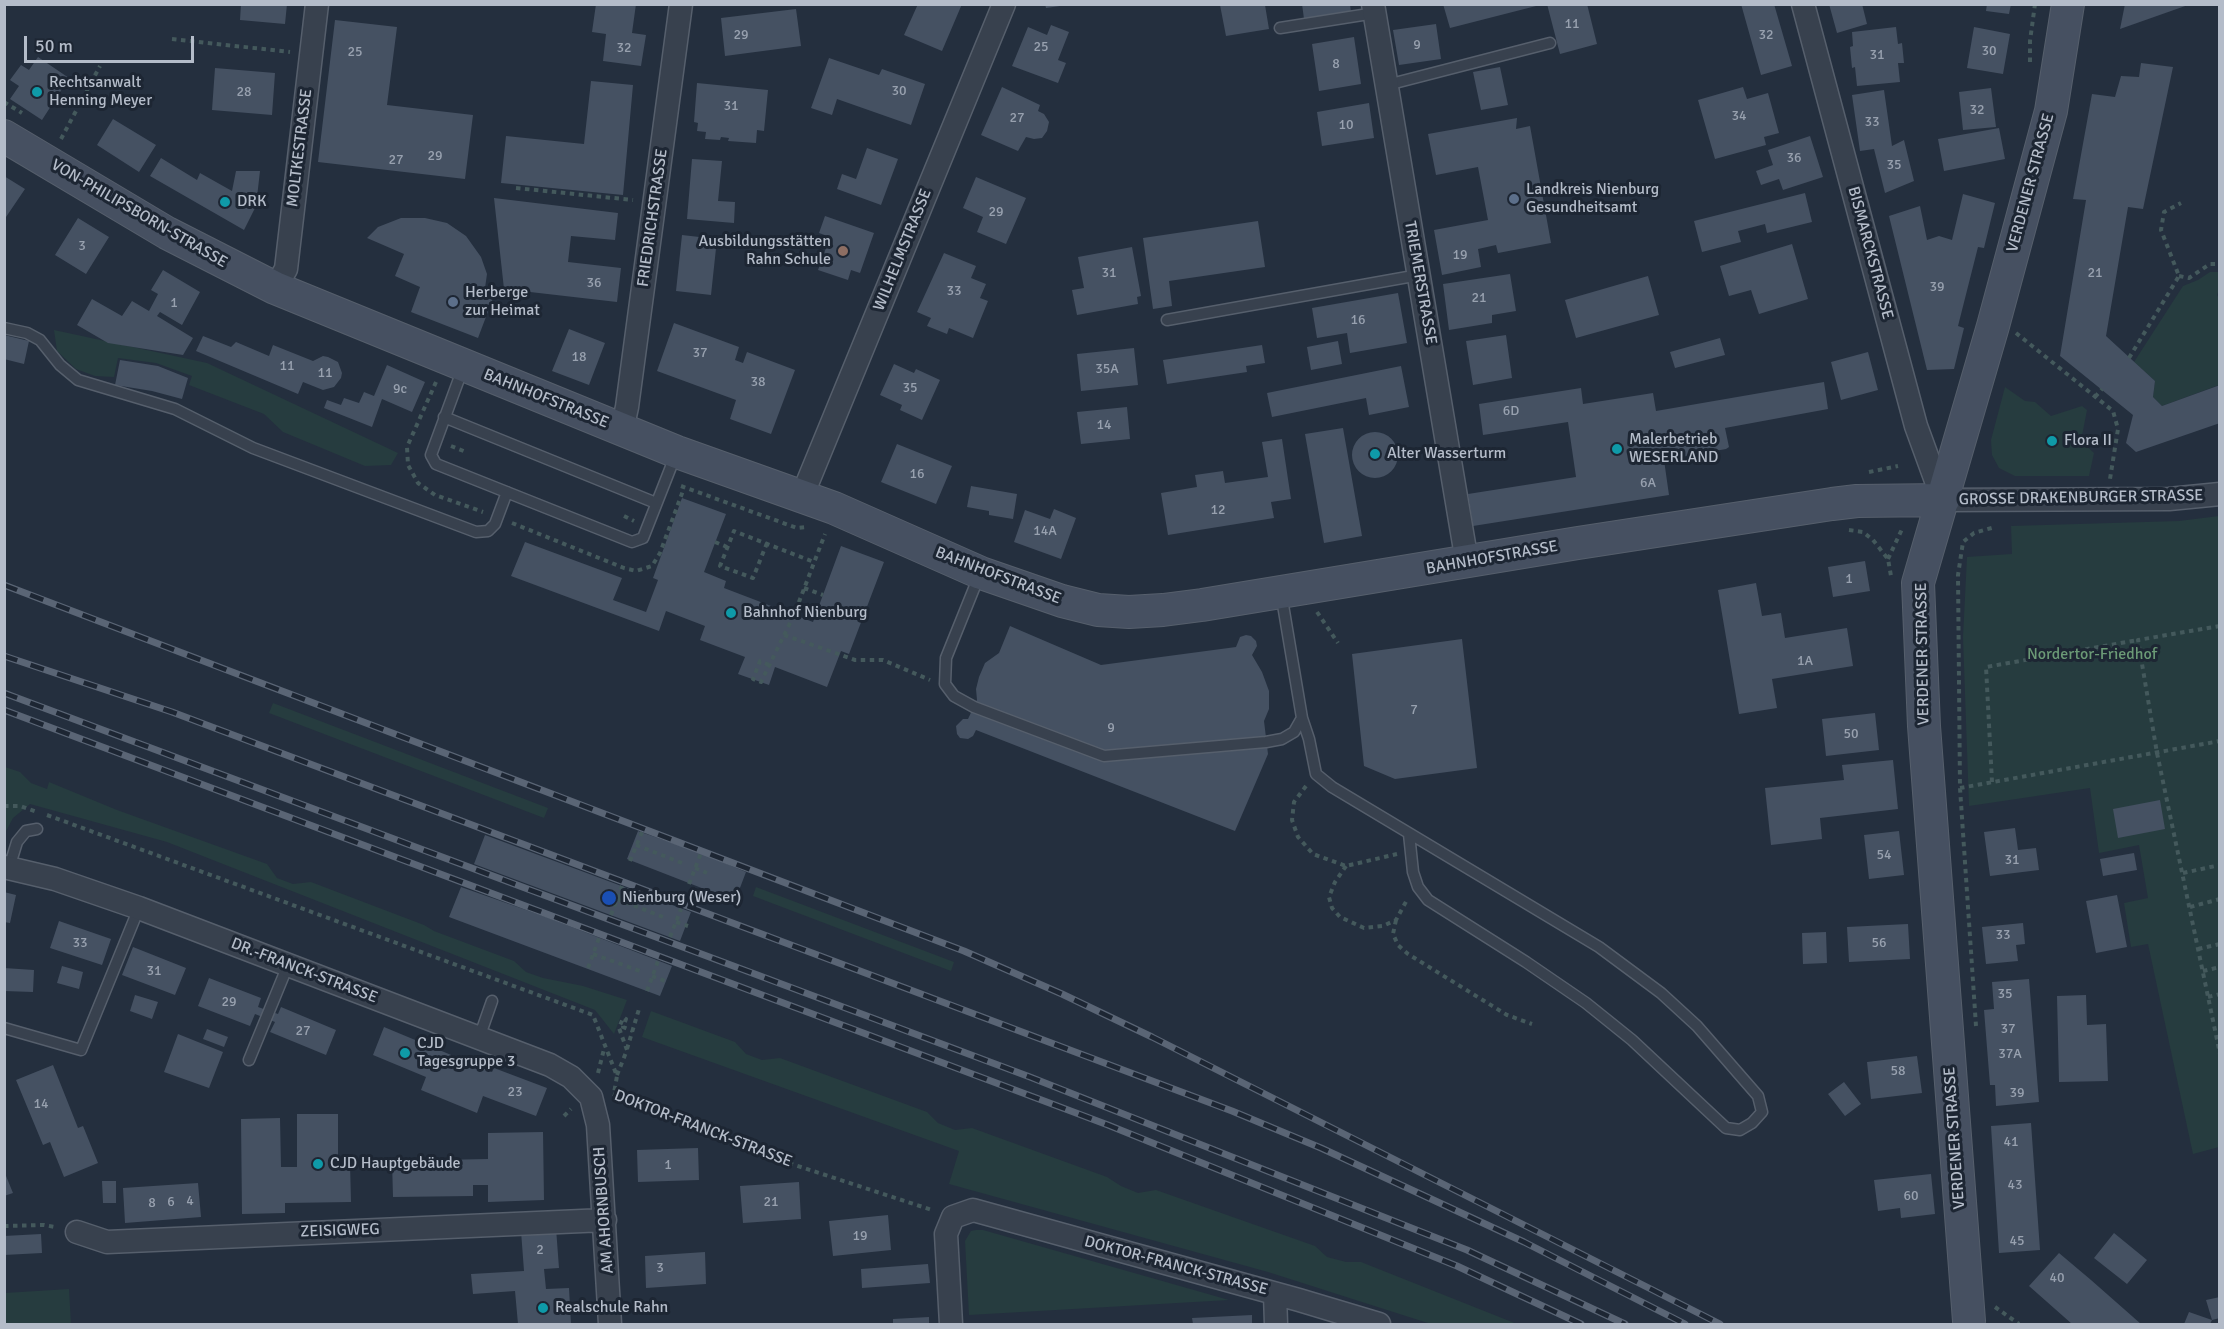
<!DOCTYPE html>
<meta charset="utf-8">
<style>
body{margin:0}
#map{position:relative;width:2224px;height:1329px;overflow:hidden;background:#242f3e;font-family:Signika,sans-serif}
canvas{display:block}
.frame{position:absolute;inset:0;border:6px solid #b4bcc9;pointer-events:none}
.scale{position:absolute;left:24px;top:36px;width:170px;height:27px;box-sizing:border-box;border:3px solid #b4bcc9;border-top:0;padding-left:8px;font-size:18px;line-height:21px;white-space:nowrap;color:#b4bcc9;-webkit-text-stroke:4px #1d2633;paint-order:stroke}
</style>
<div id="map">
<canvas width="2224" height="1329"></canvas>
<div class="frame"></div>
<div class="scale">50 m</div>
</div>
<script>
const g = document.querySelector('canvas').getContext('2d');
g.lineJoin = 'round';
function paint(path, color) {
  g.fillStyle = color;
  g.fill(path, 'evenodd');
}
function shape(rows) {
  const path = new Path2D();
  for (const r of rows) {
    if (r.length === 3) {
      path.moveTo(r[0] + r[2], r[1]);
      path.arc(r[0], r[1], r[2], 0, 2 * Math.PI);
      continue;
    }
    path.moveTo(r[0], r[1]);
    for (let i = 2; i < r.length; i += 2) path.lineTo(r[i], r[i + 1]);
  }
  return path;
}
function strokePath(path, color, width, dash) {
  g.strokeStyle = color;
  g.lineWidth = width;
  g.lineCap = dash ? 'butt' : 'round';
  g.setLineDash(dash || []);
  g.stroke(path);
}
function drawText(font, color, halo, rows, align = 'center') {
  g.font = font + ' Signika,sans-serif';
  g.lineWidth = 6;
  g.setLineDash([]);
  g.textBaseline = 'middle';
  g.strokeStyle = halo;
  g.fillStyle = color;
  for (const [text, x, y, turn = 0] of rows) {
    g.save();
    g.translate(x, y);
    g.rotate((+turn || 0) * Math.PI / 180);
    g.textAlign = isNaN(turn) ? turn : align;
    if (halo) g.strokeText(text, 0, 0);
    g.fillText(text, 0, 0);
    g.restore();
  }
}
paint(shape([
 [2210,272,2219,272,2219,290,2217,295,2220,300,2219,385,2162,406,2153,397,2155,381,2134,362,2183,286,2198,280],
 [54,330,207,363,398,453,391,465,365,466,283,432,264,414,189,385,192,376,156,363,118,358,114,377,95,376,76,369,57,351],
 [2005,387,2025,401,2035,402,2051,416,2082,406,2087,410,2081,441,2094,453,2089,476,2015,476,1999,468,1992,455,1991,440],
 [2219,516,2219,1147,2193,1154,2148,944,2131,947,2124,903,2148,898,2139,845,2099,853,2090,788,1969,806,1963,637,1967,557,2012,554,2011,526,2179,521],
 [273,703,548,808,544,818,269,713],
 [5,767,20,772,31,783,47,789,49,782,117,810,267,864,277,878,293,884,311,882,424,925,434,931,514,961,526,972,543,978,583,986,627,1000,614,1034,595,1010,167,842,30,804,13,818,5,833],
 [756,887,954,962,951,971,753,896],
 [651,1011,735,1042,746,1054,762,1060,780,1058,927,1112,938,1123,955,1130,972,1128,1107,1177,1121,1186,1138,1193,1156,1190,1315,1246,1327,1257,1346,1262,1361,1262,1517,1324,1431,1324,1268,1272,949,1184,959,1151,642,1037],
 [976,1230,983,1230,1229,1300,969,1315,965,1241,971,1231],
 [69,1289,71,1324,5,1324,5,1293]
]), '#263c3f');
paint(shape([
 [241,4,287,4,285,24,240,20],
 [596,4,636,4,632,33,646,35,641,66,603,61,606,34,592,32],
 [918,4,962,4,942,51,904,35],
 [1045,4,1060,4,1060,6,1046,8],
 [1302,4,1350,4,1351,13,1304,19],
 [1443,4,1540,4,1540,5,1450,28],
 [1547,4,1587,4,1597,44,1560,54],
 [1741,4,1774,4,1792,66,1761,75],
 [1829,4,1862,4,1867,24,1837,33],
 [1987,4,2011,4,2009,14,1986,11],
 [2125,4,2188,4,2188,5,2120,29],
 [1220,5,1265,5,1269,29,1226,36],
 [796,9,801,46,725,56,721,18],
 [335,20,397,27,387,105,473,115,465,179,318,162],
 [1436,24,1441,59,1399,65,1393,30],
 [1051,25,1069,32,1058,60,1066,63,1058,83,1012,66,1028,27,1047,35],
 [1896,27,1898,44,1902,43,1904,63,1898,63,1900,82,1857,86,1855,67,1852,68,1850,47,1853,46,1852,32],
 [1974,27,2010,34,2003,74,1967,68],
 [1354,37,1361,84,1319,91,1312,44],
 [38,57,69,78,42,120,10,99,19,86,10,80,21,65,29,70],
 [829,58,879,75,882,69,925,84,911,125,837,99,832,115,811,108],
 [2141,63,2173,67,2143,209,2128,207,2106,336,2155,381,2153,397,2162,406,2220,385,2220,423,2136,452,2126,443,2133,415,2060,356,2086,200,2073,199,2092,94,2115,97,2121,76,2139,77],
 [1500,67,1508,105,1481,110,1473,72],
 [215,68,275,73,272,115,212,110],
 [591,81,633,85,623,195,501,183,506,136,584,144],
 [697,83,768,90,764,131,757,130,756,143,728,141,729,138,721,137,720,140,705,139,706,132,697,131,698,123,694,122],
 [1002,87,1040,105,1038,111,1044,114,1049,122,1047,131,1042,138,1034,139,1026,137,1018,151,981,135],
 [1743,87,1747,99,1768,93,1779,133,1764,137,1766,145,1715,159,1698,100],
 [1991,88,1996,127,1963,130,1959,92],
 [1884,90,1892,146,1904,140,1914,181,1885,193,1874,149,1860,151,1852,95],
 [1369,103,1374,138,1322,146,1317,112],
 [1517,118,1516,129,1530,126,1551,243,1498,253,1496,245,1478,249,1481,267,1442,275,1434,230,1488,220,1478,167,1436,175,1428,134],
 [113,119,156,145,139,172,97,145],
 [1999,128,2005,159,1944,171,1938,139],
 [1810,136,1823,177,1783,190,1779,179,1761,185,1756,171,1773,165,1768,150],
 [867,148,898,159,881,205,837,189,842,174,856,179],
 [161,158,197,180,200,173,232,191,236,171,260,171,256,206,244,230,150,176],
 [692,159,722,161,718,201,735,202,734,223,687,219],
 [4,176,25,189,4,220],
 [976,177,1026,198,1006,244,977,232,983,217,963,208],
 [1805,193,1812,222,1767,233,1765,224,1738,231,1741,242,1702,252,1694,221],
 [1963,194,1995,203,1984,248,1978,247,1958,326,1964,328,1954,369,1927,370,1889,216,1920,206,1927,240,1939,236,1952,240],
 [494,198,618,213,615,240,571,236,568,262,621,268,617,302,504,289],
 [825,216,874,233,860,273,851,270,848,280,818,270,830,237,819,233],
 [78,218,109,237,86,274,55,255],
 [401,218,425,218,447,223,466,236,481,257,487,274,485,288,495,293,478,338,411,312,420,287,395,276,404,254,367,238,378,227],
 [1258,221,1265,267,1169,281,1172,306,1153,309,1143,238],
 [682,235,717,239,711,295,676,291],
 [1792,244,1808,299,1759,314,1751,290,1729,296,1720,266],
 [1132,247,1141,296,1137,297,1138,304,1077,315,1072,290,1084,288,1078,257],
 [944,253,976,266,971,278,986,284,980,298,988,301,973,338,949,328,947,334,927,326,931,318,917,312],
 [163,270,200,292,182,325,160,312,157,316,193,338,183,355,108,343,77,325,92,299,122,316,132,301,149,311,158,294,151,290],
 [1510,274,1516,311,1492,315,1492,323,1449,330,1443,284],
 [1648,276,1659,315,1576,338,1565,300],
 [1398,293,1407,343,1350,353,1347,333,1317,338,1312,308],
 [674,323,739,347,735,360,743,363,747,352,795,370,771,434,730,419,736,400,657,371],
 [569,329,605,343,589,385,552,371],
 [4,335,29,341,24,364,4,359],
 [1506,335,1512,378,1473,385,1466,341],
 [203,336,231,347,236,342,269,356,273,345,313,361,323,356,328,357,338,362,342,373,341,378,334,387,323,390,303,382,298,394,196,351],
 [1720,338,1725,355,1675,368,1670,352],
 [1338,341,1342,364,1311,370,1307,347],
 [1262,345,1265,363,1246,366,1247,372,1167,384,1163,360],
 [1134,348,1138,385,1081,391,1077,354],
 [1868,352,1878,390,1841,400,1831,362],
 [120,360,158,366,188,378,182,399,152,391,115,385],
 [894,364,914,373,916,369,940,380,922,420,900,410,902,405,880,395],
 [387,365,425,382,412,412,382,399,372,427,324,408,327,400,341,405,344,398,359,403,364,392,374,396],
 [1401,366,1409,407,1369,415,1366,398,1272,417,1267,393],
 [1824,382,1828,409,1725,428,1729,447,1726,449,1664,460,1669,495,1473,526,1468,494,1576,477,1568,422,1483,435,1479,404,1581,388,1583,404,1653,393,1656,411],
 [1127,407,1130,439,1081,444,1077,412],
 [1343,428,1362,536,1324,543,1305,434],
 [1375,455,23],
 [1282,439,1291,499,1271,502,1274,518,1168,535,1161,493,1197,487,1195,475,1223,471,1225,483,1268,477,1262,442],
 [897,444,952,466,936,504,881,482],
 [971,486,1017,494,1013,519,989,515,989,511,967,507],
 [682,498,726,514,704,572,726,581,724,588,813,622,841,546,884,562,849,654,841,651,827,687,775,667,769,685,738,674,745,657,700,640,705,626,666,611,659,631,511,576,525,542,622,578,613,600,646,612,658,580,653,578],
 [1054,509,1076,518,1061,559,1014,542,1025,510,1050,519],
 [1865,561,1870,591,1833,597,1828,567],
 [1756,583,1762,616,1781,613,1785,638,1847,628,1853,666,1772,679,1777,708,1739,714,1718,590],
 [1010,626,1101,665,1236,647,1240,637,1246,635,1251,636,1256,641,1257,646,1252,655,1262,672,1269,691,1269,709,1264,721,1268,754,1235,831,976,730,973,736,968,739,960,738,957,734,956,726,963,719,968,719,977,700,976,689,979,677,985,663,999,653],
 [1462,639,1477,768,1395,779,1364,766,1352,654],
 [1875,713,1879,750,1826,756,1822,719],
 [1893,760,1898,809,1820,818,1822,839,1771,845,1765,788,1844,780,1842,765],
 [2160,800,2165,829,2118,838,2113,809],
 [2015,828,2018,850,2036,848,2039,870,1990,876,1984,832],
 [638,831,701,853,746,872,735,901,627,859],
 [1899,831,1904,875,1869,879,1864,835],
 [485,835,691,912,680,941,474,864],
 [2134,853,2137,870,2103,876,2100,859],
 [461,887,546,917,672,966,660,996,449,917],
 [4,892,16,895,10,923,4,922],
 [2117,895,2127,947,2096,953,2086,901],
 [59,921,111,939,102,965,50,948],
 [2023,923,2025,944,2016,945,2018,961,1986,964,1982,927],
 [1908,924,1910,959,1849,962,1847,927],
 [1826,932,1827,963,1803,964,1802,933],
 [133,947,186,968,175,995,122,975],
 [62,966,83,972,79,989,57,983],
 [4,968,34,970,33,992,4,991],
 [209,978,261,998,258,1007,278,1014,281,1007,336,1030,326,1055,270,1032,275,1022,255,1014,250,1026,198,1006],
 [2029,979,2039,1102,1996,1106,1995,1085,1990,1085,1984,1010,1994,1009,1992,982],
 [135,995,158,1002,152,1019,130,1011],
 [2086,995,2087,1025,2106,1024,2108,1081,2059,1082,2057,996],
 [384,1027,492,1072,494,1068,547,1088,536,1116,483,1096,477,1113,421,1090,426,1077,373,1055],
 [207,1029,228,1037,224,1047,203,1039],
 [178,1034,223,1052,209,1088,164,1072],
 [1917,1056,1922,1093,1871,1099,1867,1062],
 [53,1065,78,1128,83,1126,98,1163,64,1177,50,1142,43,1145,16,1080],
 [1844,1082,1861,1104,1845,1116,1828,1094],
 [297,1114,338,1114,338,1164,350,1163,351,1202,285,1203,285,1213,242,1214,241,1119,280,1118,281,1167,297,1167],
 [2031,1123,2040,1250,1999,1253,1991,1126],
 [543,1132,544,1200,488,1202,488,1185,473,1185,473,1196,393,1197,392,1161,488,1159,488,1133],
 [698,1148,699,1180,638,1182,637,1150],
 [4,1171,13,1193,4,1196],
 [1931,1174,1935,1214,1901,1218,1900,1208,1878,1211,1874,1180],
 [102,1181,116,1181,116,1203,103,1203],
 [799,1182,801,1219,743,1223,740,1186],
 [198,1183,201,1217,125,1223,123,1188],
 [888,1215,891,1250,833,1256,829,1221],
 [556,1228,559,1268,544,1269,546,1289,569,1288,571,1324,518,1324,515,1291,473,1294,471,1274,524,1271,521,1231],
 [2114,1233,2147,1260,2127,1284,2094,1258],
 [41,1234,42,1253,4,1255,4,1236],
 [705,1252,706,1284,646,1288,645,1256],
 [2059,1253,2091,1280,2141,1324,2072,1324,2029,1286],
 [928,1264,930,1283,862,1288,861,1269],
 [2220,1297,2220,1318,2212,1320,2206,1300],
 [2189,1312,2212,1320,2210,1324,2184,1324],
 [1252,1315,1252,1324,1193,1324,1192,1318],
 [929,1317,929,1324,893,1324,893,1319]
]), '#455162');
const lane = shape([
 [1280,28,1375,13],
 [1387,85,1550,43],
 [1167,320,1419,275],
 [4,328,27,333,40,340,60,365,78,380,175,409,253,448,476,532,488,531,495,524,507,492],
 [463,368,431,455,436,464,632,542,643,538,676,454],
 [444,417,656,503],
 [979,576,946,658,945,684,954,696,974,707,1104,756,1266,742,1282,739,1294,732,1302,718],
 [1281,593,1302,718,1309,739,1316,774,1332,787,1599,947,1661,993,1697,1026,1758,1096,1762,1112,1752,1123,1740,1130,1726,1128,1632,1040,1586,1003,1526,962,1428,900,1418,887,1413,872,1409,834],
 [9,868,17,842,26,831,37,829],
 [4,1028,81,1050,139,908],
 [479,1038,492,1001],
 [249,1060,288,965]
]);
const street = shape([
 [1373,4,1467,562],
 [1803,4,1916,426,1943,500,2169,499,2220,494],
 [275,288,286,269,317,4],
 [622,430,627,407,681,4],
 [802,496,1004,4],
 [4,867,55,879,139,908,550,1065,571,1077,591,1097,598,1125,610,1324],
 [77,1232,107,1242,605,1220],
 [1275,1294,1276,1324],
 [951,1324,946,1234,953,1217,973,1210,1299,1300,1379,1324]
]);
const secondary = shape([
 [4,136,167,233,275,288,677,452,834,508,981,573,1062,601,1098,610,1129,612,1163,610,1202,605,1578,543,1832,504,1857,501,1943,500],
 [1969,1321,1924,726,1918,583,1993,326,2051,111,2068,4]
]);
strokePath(lane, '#565f6c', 13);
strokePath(street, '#565f6c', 25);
strokePath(secondary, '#565f6c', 34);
strokePath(shape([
 [172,39,290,52],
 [2030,62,2030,41,2035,4],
 [4,102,22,113],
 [61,139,100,66],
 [516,188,633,200],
 [2179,276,2189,278,2210,264,2220,264],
 [2220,295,2220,297],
 [2016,333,2113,411,2118,429,2110,479],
 [2129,358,2179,276,2161,230,2164,212,2181,203],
 [436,382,407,447,408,465,418,483,435,495,483,512],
 [2095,397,2102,389],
 [451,446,466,452],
 [1869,472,1898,466],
 [681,486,797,528,806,527],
 [624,516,634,521],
 [512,523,624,568,636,571,652,566,660,553,684,488],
 [1849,530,1863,532,1873,540,1888,559,1891,576],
 [715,542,727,547],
 [767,543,753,578,720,566,734,531,744,535,814,562],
 [1888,559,1903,527],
 [804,588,823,595],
 [1317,612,1338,643],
 [2220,626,2138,640,2157,753,2220,1054],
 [784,635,855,660,883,660,930,680],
 [769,665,760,661,753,679,761,682,794,615,825,534],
 [1992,782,1986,667,2138,640],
 [1306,786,1294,802,1292,820,1298,837,1313,854,1346,866,1397,854],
 [1960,788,2220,741],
 [4,806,20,806,37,812],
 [47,815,593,1015,617,1076,614,1093],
 [636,845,682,863],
 [630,861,642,832],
 [1346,866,1335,882,1329,897,1332,908,1340,917,1364,928,1383,926,1396,920,1408,898],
 [695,868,707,873],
 [2183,873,2220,865],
 [689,884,701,853],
 [617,899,663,917],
 [2190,907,2220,899],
 [611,915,622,886],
 [1396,920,1393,934,1398,945,1408,954,1507,1015,1532,1024],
 [676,922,688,926],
 [670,937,681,909],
 [2198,949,2220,944],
 [593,954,640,971],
 [588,968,599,938],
 [2203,971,2220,967],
 [652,976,665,981],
 [647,991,658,961],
 [2208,997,2220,994],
 [1976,1026,1960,788,1958,575,1963,542,1974,533,1995,527],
 [627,1049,639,1009],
 [598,1073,604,1049],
 [617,1075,627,1050,619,1028,623,1018,626,1019,623,1027,633,1031],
 [613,1094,746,1149,932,1210],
 [564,1116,571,1109],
 [4,1226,44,1225,55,1227],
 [1995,1307,2019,1324]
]), '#44595c', 4, [4.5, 4.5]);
strokePath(lane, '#38414e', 10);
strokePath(street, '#38414e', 22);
strokePath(secondary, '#465061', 32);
const rail = shape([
 [4,585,964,951,1062,994,1152,1037,1720,1324],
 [4,656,172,712,1232,1111,1321,1148,1524,1242,1685,1324],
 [4,693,1030,1077,1467,1250,1625,1324],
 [4,710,1108,1125,1457,1266,1581,1324]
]);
strokePath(rail, '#5a6575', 7);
strokePath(rail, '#1d2633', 4.5, [14]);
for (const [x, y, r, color] of [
 [37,92,6,"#0f9aa8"],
 [1514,199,6,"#5c6f8a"],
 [225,202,6,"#0f9aa8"],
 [843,251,6,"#8d6e63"],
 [453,302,6,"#5c6f8a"],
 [2052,441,6,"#0f9aa8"],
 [1617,449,6,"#0f9aa8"],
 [1375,454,6,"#0f9aa8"],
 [731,613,6,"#0f9aa8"],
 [609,898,8,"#1a4fb4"],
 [405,1053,6,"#0f9aa8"],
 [318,1164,6,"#0f9aa8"],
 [543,1308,6,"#0f9aa8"]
]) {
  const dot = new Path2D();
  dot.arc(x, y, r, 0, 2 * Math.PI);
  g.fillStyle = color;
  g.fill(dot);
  strokePath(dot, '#1d2633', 2);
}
drawText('14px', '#98a1af', null, [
 ["11",1572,24],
 ["29",741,35],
 ["32",1766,35],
 ["9",1417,45],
 ["25",1041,47],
 ["32",624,48],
 ["30",1989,51],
 ["25",355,52],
 ["31",1877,55],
 ["8",1336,64],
 ["30",899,91],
 ["28",244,92],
 ["31",731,106],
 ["32",1977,110],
 ["34",1739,116],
 ["27",1017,118],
 ["33",1872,122],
 ["10",1346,125],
 ["29",435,156],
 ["36",1794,158],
 ["27",396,160],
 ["35",1894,165],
 ["29",996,212],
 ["3",82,246],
 ["19",1460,255],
 ["31",1109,273],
 ["21",2095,273],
 ["36",594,283],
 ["39",1937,287],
 ["33",954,291],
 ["21",1479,298],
 ["1",174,303],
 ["16",1358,320],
 ["37",700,353],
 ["18",579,357],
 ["11",287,366],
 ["35A",1107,369],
 ["11",325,373],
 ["38",758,382],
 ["35",910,388],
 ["9c",400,389],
 ["6D",1511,411],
 ["14",1104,425],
 ["16",917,474],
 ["6A",1648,483],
 ["12",1218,510],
 ["14A",1045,531],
 ["1",1849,579],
 ["1A",1805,661],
 ["7",1414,710],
 ["9",1111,728],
 ["50",1851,734],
 ["54",1884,855],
 ["31",2012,860],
 ["33",2003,935],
 ["33",80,943],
 ["56",1879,943],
 ["31",154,971],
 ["35",2005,994],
 ["29",229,1002],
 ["37",2008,1029],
 ["27",303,1031],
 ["37A",2010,1054],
 ["58",1898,1071],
 ["23",515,1092],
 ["39",2017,1093],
 ["14",41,1104],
 ["41",2011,1142],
 ["1",668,1165],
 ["43",2015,1185],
 ["60",1911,1196],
 ["4",190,1201],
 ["6",171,1202],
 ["21",771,1202],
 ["8",152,1203],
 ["19",860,1236],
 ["45",2017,1241],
 ["2",540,1250],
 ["3",660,1268],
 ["40",2057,1278]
]);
drawText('16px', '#b4bcc9', '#1d2633', [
 ["Rechtsanwalt",49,83],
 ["Henning Meyer",49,101],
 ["Landkreis Nienburg",1526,190],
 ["Gesundheitsamt",1526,208],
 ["DRK",237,202],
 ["Ausbildungsstätten",831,242,"right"],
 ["Rahn Schule",831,260,"right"],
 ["Herberge",465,293],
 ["zur Heimat",465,311],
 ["Malerbetrieb",1629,440],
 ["WESERLAND",1629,458],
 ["Flora II",2064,441],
 ["Alter Wasserturm",1387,454],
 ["Bahnhof Nienburg",743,613],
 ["Nienburg (Weser)",622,898],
 ["CJD",417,1044],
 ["Tagesgruppe 3",417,1062],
 ["CJD Hauptgebäude",330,1164],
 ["Realschule Rahn",555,1308]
], 'left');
drawText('16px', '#b4bcc9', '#1d2633', [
 ["MOLTKESTRASSE",300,148,-83],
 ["VERDENER STRASSE",2031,183,-75],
 ["VON-PHILIPSBORN-STRASSE",139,214,30],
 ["FRIEDRICHSTRASSE",653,218,-82],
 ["WILHELMSTRASSE",903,250,-68],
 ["BISMARCKSTRASSE",1870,253,75],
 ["TRIEMERSTRASSE",1420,283,80],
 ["BAHNHOFSTRASSE",546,399,22],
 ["GROSSE DRAKENBURGER STRASSE",2081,498,-1],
 ["BAHNHOFSTRASSE",1492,558,-10],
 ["BAHNHOFSTRASSE",998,576,21],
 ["VERDENER STRASSE",1923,654,-91],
 ["DR.-FRANCK-STRASSE",304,971,21],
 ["DOKTOR-FRANCK-STRASSE",703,1129,21],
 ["VERDENER STRASSE",1955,1138,-94],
 ["AM AHORNBUSCH",604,1210,-94],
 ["ZEISIGWEG",340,1231,-2],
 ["DOKTOR-FRANCK-STRASSE",1176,1266,15]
]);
drawText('16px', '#6b9a76', '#1d2633', [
 ["Nordertor-Friedhof",2092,655]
]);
</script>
